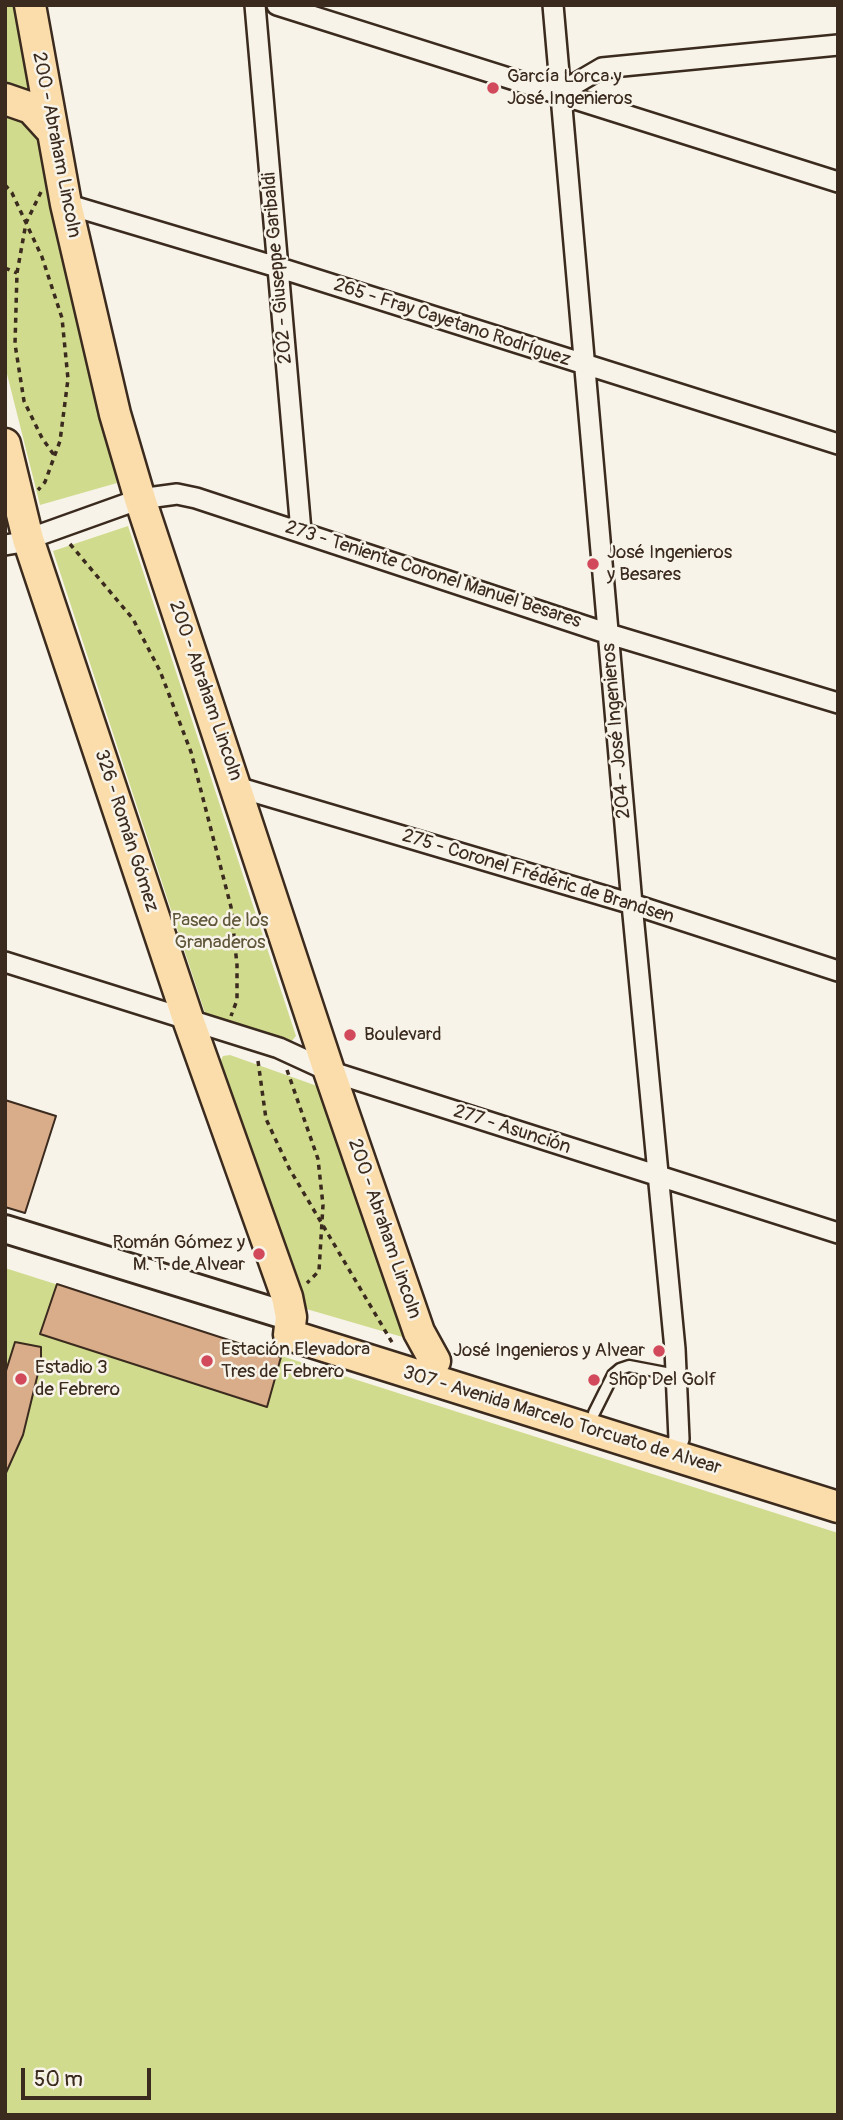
<!DOCTYPE html>
<meta charset="utf-8">
<style>
body{margin:0}
#map{position:relative;width:843px;height:2120px;overflow:hidden;background:#f7f3e8;font-family:Pangolin,sans-serif}
canvas{display:block}
.frame{position:absolute;inset:0;border:7px solid #3b2a1e;pointer-events:none}
.scale{position:absolute;left:21px;top:2068px;width:130px;height:32px;box-sizing:border-box;border:4px solid #3b2a1e;border-top:0;padding-left:9px;font-size:21px;line-height:24px;white-space:nowrap;color:#3b2a1e;-webkit-text-stroke:5px #f7f3e8;paint-order:stroke}
</style>
<div id="map">
<canvas width="843" height="2120"></canvas>
<div class="frame"></div>
<div class="scale">50 m</div>
</div>
<script>
const g = document.querySelector('canvas').getContext('2d');
g.lineJoin = 'round';
function paint(path, color) {
  g.fillStyle = color;
  g.fill(path, 'evenodd');
}
function shape(rows) {
  const path = new Path2D();
  for (const r of rows) {
    path.moveTo(r[0], r[1]);
    for (let i = 2; i < r.length; i += 2) path.lineTo(r[i], r[i + 1]);
  }
  return path;
}
function strokePath(path, color, width, dash) {
  g.strokeStyle = color;
  g.lineWidth = width;
  g.lineCap = dash ? 'butt' : 'round';
  g.setLineDash(dash || []);
  g.stroke(path);
}
function drawText(font, color, halo, rows, align = 'center') {
  g.font = font + ' Pangolin,sans-serif';
  g.lineWidth = 5;
  g.setLineDash([]);
  g.textBaseline = 'middle';
  g.strokeStyle = halo;
  g.fillStyle = color;
  for (const [text, x, y, turn = 0] of rows) {
    g.save();
    g.translate(x, y);
    g.rotate((+turn || 0) * Math.PI / 180);
    g.textAlign = isNaN(turn) ? turn : align;
    if (halo) g.strokeText(text, 0, 0);
    g.fillText(text, 0, 0);
    g.restore();
  }
}
paint(shape([
 [5,5,19,5,32,91,5,96],
 [9,117,24,119,38,128,117,483,40,505,5,366,5,119],
 [128,526,296,1036,288,1045,205,1013,53,551],
 [230,1055,320,1087,406,1338,303,1308,221,1060,223,1056],
 [5,1268,838,1533,838,2115,5,2115]
]), '#d0db8e');
const building = shape([
 [5,1100,56,1116,25,1213,5,1207,5,1100],
 [57,1284,281,1357,267,1407,40,1334,57,1284],
 [15,1342,41,1347,41,1361,23,1435,5,1475,5,1374,15,1342]
]);
paint(building, '#d9ad8a');
strokePath(building, '#3b2a1e', 2);
const service = shape([
 [594,1413,613,1375,620,1369,629,1366,676,1375]
]);
const minor = shape([
 [255,5,301,531],
 [277,5,838,182],
 [553,5,632,904,675,1349,679,1439,672,1456],
 [561,92,602,68,838,45],
 [66,204,277,267,838,444],
 [5,545,17,543,140,499,177,494,196,498,609,634,838,703],
 [237,787,632,904,838,971],
 [5,962,279,1048,329,1071,838,1233]
]);
const secondary = shape([
 [5,1229,291,1317]
]);
const primary = shape([
 [30,5,66,204,115,414,140,499,329,1071,419,1332,435,1361],
 [5,99,31,108,52,131],
 [5,444,28,539,189,1022,287,1297,291,1317,289,1335,838,1507]
]);
strokePath(service, '#3b2a1e', 15);
strokePath(minor, '#3b2a1e', 24);
strokePath(secondary, '#3b2a1e', 32);
strokePath(primary, '#3b2a1e', 35);
strokePath(shape([
 [5,185,12,193,42,257,62,318,68,379,60,441,45,482,38,490],
 [41,192,26,223,17,273,15,344,24,401,42,438,54,455],
 [5,268,17,273],
 [70,544,133,619,160,671,191,752,231,907,237,965,237,1000,231,1016],
 [258,1061,266,1119,289,1168,393,1344],
 [287,1070,318,1159,323,1205,319,1271,307,1283]
]), '#3b2a1e', 3.5, [5, 5]);
strokePath(service, '#f7f3e8', 10);
strokePath(minor, '#f7f3e8', 19);
strokePath(secondary, '#f7f3e8', 26);
strokePath(primary, '#fbddab', 30);
for (const [x, y, r, color] of [
 [493,88,7,"#d1495b"],
 [593,564,7,"#d1495b"],
 [350,1035,7,"#d1495b"],
 [259,1254,7,"#d1495b"],
 [659,1351,7,"#d1495b"],
 [207,1361,7,"#d1495b"],
 [21,1379,7,"#d1495b"],
 [594,1380,7,"#d1495b"]
]) {
  const dot = new Path2D();
  dot.arc(x, y, r, 0, 2 * Math.PI);
  g.fillStyle = color;
  g.fill(dot);
  strokePath(dot, '#f7f3e8', 2.5);
}
drawText('19px', '#3b2a1e', '#f7f3e8', [
 ["García Lorca y",507,77],
 ["José Ingenieros",507,99],
 ["José Ingenieros",607,553],
 ["y Besares",607,575],
 ["Boulevard",364,1035],
 ["Román Gómez y",245,1243,"right"],
 ["M. T. de Alvear",245,1265,"right"],
 ["Estación Elevadora",221,1350],
 ["Tres de Febrero",221,1372],
 ["José Ingenieros y Alvear",645,1351,"right"],
 ["Estadio 3",35,1368],
 ["de Febrero",35,1390],
 ["Shop Del Golf",608,1380]
], 'left');
drawText('19px', '#3b2a1e', '#f7f3e8', [
 ["200 - Abraham Lincoln",56,145,79],
 ["202 - Giuseppe Garibaldi",278,268,-95],
 ["265 - Fray Cayetano Rodríguez",452,323,18],
 ["273 - Teniente Coronel Manuel Besares",433,575,18],
 ["200 - Abraham Lincoln",205,691,71],
 ["204 - José Ingenieros",617,731,-95],
 ["326 - Román Gómez",126,831,72],
 ["275 - Coronel Frédéric de Brandsen",538,877,17],
 ["277 - Asunción",512,1130,18],
 ["200 - Abraham Lincoln",384,1229,71],
 ["307 - Avenida Marcelo Torcuato de Alvear",562,1421,17]
]);
drawText('19px', '#60563a', '#f7f3e8', [
 ["Paseo de los",220,921],
 ["Granaderos",220,943]
]);
</script>
